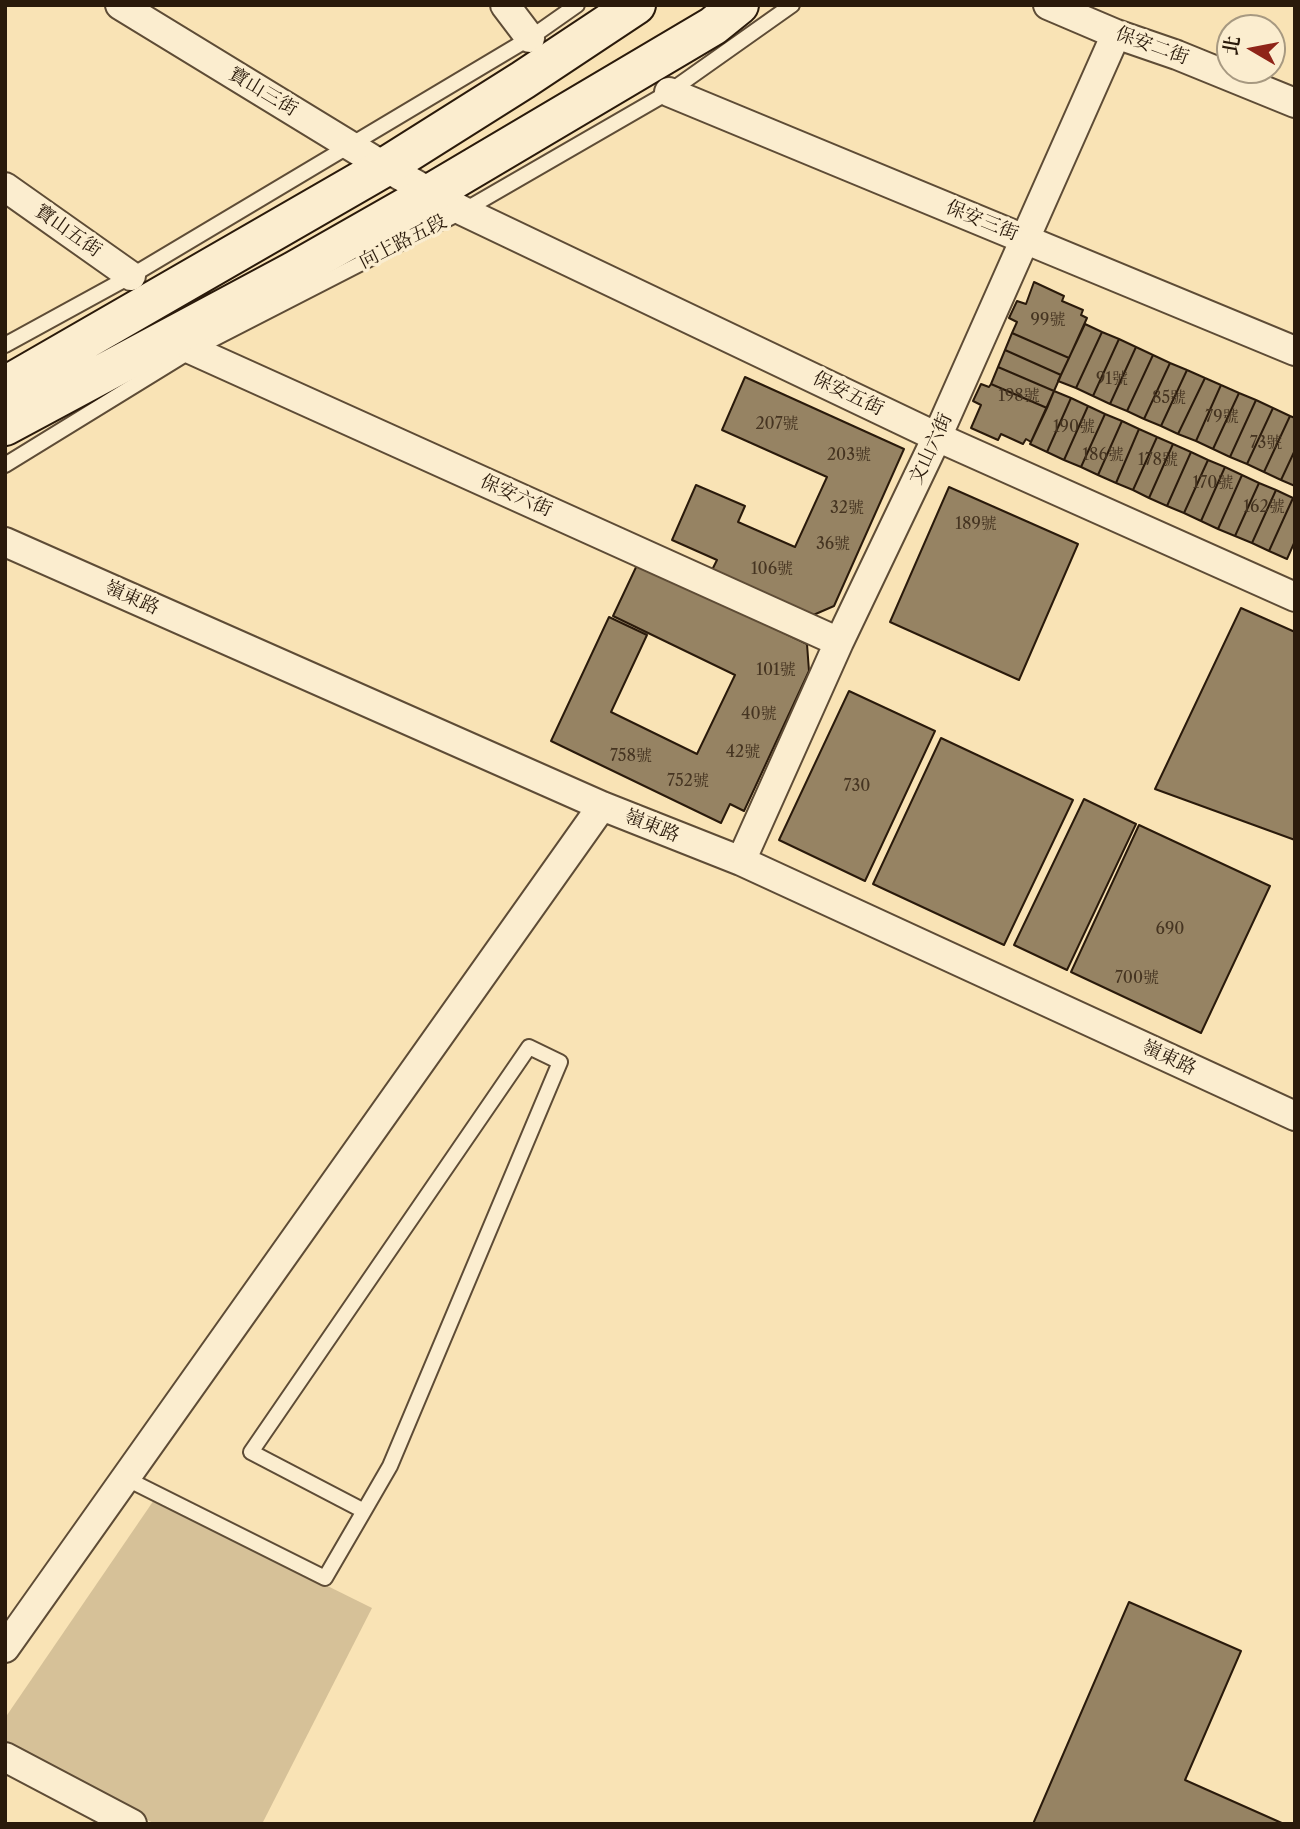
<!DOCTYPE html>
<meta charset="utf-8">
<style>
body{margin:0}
#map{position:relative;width:1300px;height:1829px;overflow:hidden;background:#f9e3b5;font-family:"Libre Caslon Text","Noto Serif TC",serif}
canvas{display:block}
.frame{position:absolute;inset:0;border:7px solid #2a1a0b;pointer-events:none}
.north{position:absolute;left:1216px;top:14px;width:70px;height:70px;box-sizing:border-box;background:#fbedcf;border:2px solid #a79981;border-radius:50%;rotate:280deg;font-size:19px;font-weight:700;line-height:28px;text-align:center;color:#2a1a0b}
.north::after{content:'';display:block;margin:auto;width:24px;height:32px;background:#8f2418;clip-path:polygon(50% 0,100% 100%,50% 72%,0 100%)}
</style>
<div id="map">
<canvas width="1300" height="1829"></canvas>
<div class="frame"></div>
<div class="north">北</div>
</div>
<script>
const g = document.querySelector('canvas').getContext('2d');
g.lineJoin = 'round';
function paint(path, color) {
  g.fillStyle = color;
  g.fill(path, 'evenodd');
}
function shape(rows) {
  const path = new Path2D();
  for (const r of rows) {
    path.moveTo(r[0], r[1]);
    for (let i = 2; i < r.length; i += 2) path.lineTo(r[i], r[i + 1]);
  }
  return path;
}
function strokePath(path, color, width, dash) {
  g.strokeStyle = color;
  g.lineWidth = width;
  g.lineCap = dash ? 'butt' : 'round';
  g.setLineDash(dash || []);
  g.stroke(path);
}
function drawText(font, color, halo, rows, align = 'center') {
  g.font = font + ' "Libre Caslon Text","Noto Serif TC",serif';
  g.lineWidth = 7;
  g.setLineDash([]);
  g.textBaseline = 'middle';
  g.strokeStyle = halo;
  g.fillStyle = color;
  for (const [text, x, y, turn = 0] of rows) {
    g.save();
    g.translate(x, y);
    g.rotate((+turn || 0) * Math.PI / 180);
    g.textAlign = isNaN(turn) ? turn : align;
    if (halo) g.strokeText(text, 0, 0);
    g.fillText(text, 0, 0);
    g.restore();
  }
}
paint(shape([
 [154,1500,372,1608,262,1824,155,1824,5,1744,5,1718]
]), '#d6c198');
const building = shape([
 [1034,282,1064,296,1062,301,1083,310,1081,315,1087,318,1069,358,1012,333,1017,322,1009,318,1017,301,1026,304,1034,282],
 [1085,324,1102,332,1076,388,1058,381,1085,324],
 [1102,332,1119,339,1093,396,1076,388,1102,332],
 [1012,333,1069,358,1061,375,1005,350,1012,333],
 [1119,339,1136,347,1110,404,1093,396,1119,339],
 [1136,347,1153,355,1127,411,1110,404,1136,347],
 [1005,350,1061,375,1054,391,998,367,1005,350],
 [1153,355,1170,363,1144,419,1127,411,1153,355],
 [1170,363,1187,370,1161,426,1144,419,1170,363],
 [998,367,1054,391,1047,408,991,384,998,367],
 [1187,370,1205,378,1178,434,1161,426,1187,370],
 [745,377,904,449,834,606,811,616,712,570,717,560,672,540,696,485,745,506,738,522,795,547,827,477,722,430,745,377],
 [1205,378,1221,385,1196,441,1178,434,1205,378],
 [981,384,989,387,991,384,1047,408,1031,442,1026,439,1023,444,1001,434,998,440,971,428,981,405,973,401,981,384],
 [1221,385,1239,393,1213,449,1196,441,1221,385],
 [1054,391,1071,398,1047,452,1030,444,1054,391],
 [1239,393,1256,400,1230,457,1213,449,1239,393],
 [1071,398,1088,406,1064,460,1047,452,1071,398],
 [1256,400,1273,408,1247,464,1230,457,1256,400],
 [1088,406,1105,414,1081,467,1064,460,1088,406],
 [1273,408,1290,416,1264,472,1247,464,1273,408],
 [1105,414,1122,421,1098,475,1081,467,1105,414],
 [1290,416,1295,418,1295,450,1281,480,1264,472,1290,416],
 [1122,421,1139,429,1116,483,1098,475,1122,421],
 [1139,429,1157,437,1133,490,1116,483,1139,429],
 [1157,437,1173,444,1149,498,1133,490,1157,437],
 [1173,444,1191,452,1167,506,1149,498,1173,444],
 [1295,450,1295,486,1281,480,1295,450],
 [1191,452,1208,460,1184,513,1167,506,1191,452],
 [1208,460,1225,467,1201,521,1184,513,1208,460],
 [1225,467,1242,475,1218,529,1201,521,1225,467],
 [1242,475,1259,483,1235,536,1218,529,1242,475],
 [1259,483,1276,490,1252,543,1235,536,1259,483],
 [949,487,1078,544,1019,680,890,622,949,487],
 [1276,490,1293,498,1269,551,1252,543,1276,490],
 [1293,498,1295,499,1295,541,1287,559,1269,551,1293,498],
 [638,563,807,644,809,671,744,811,730,804,721,823,551,741,609,617,647,635,611,712,697,754,735,675,613,616,638,563],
 [1241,608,1295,632,1295,840,1155,789,1241,608],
 [849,691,935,731,865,881,779,840,849,691],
 [941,738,1073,800,1004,945,873,884,941,738],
 [1084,799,1136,824,1067,970,1014,945,1084,799],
 [1139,825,1270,886,1201,1033,1071,972,1139,825],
 [1129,1602,1241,1651,1185,1780,1284,1824,1033,1824,1129,1602]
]);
paint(building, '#968363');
strokePath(building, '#2a1a0b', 2);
const lane = shape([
 [5,345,131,276,530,38,577,5],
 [5,465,192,350,463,211,669,92,792,5],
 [125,1478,325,1578,364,1511,390,1466,560,1062,529,1047,251,1452,364,1511]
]);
const street = shape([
 [120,5,385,167,463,211,937,437,1295,597],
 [505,5,530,38],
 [1048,5,1116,34,1177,55,1295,103],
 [669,92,1295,351],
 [5,187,131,276],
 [192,350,839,642],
 [5,542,602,806,741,861,1295,1116],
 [741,861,839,642,937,437,1116,34],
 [5,1648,602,806],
 [5,1757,132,1824]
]);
const secondary = shape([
 [5,386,385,167,523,80,636,5],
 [5,426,294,271,431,193,713,26,739,5]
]);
strokePath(lane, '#5e4c36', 18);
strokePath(street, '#5e4c36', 32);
strokePath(secondary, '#2a1a0b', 42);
strokePath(lane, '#fbedcf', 14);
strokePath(street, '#fbedcf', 28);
strokePath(secondary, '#fbedcf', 38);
drawText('16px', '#453421', null, [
 ["99號",1048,320],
 ["91號",1112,379],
 ["198號",1019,396],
 ["85號",1169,398],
 ["79號",1222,417],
 ["207號",777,424],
 ["190號",1074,427],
 ["73號",1266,443],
 ["203號",849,455],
 ["186號",1103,455],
 ["178號",1158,460],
 ["170號",1213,483],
 ["162號",1264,507],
 ["32號",847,508],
 ["189號",976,524],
 ["36號",833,544],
 ["106號",772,569],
 ["101號",776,670],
 ["40號",759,714],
 ["42號",743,752],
 ["758號",631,756],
 ["752號",688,781],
 ["730",857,786],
 ["690",1170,929],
 ["700號",1137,978]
]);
drawText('19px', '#2a1a0b', '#fbedcf', [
 ["保安二街",1152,46,20],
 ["寶山三街",263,92,31],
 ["保安三街",982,221,22],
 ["寶山五街",68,231,35],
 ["向上路五段",403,242,-27],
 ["保安五街",848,394,26],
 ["文山六街",931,449,-65],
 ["保安六街",516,496,24],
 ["嶺東路",132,598,24],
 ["嶺東路",652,826,22],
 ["嶺東路",1169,1058,25]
]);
</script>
